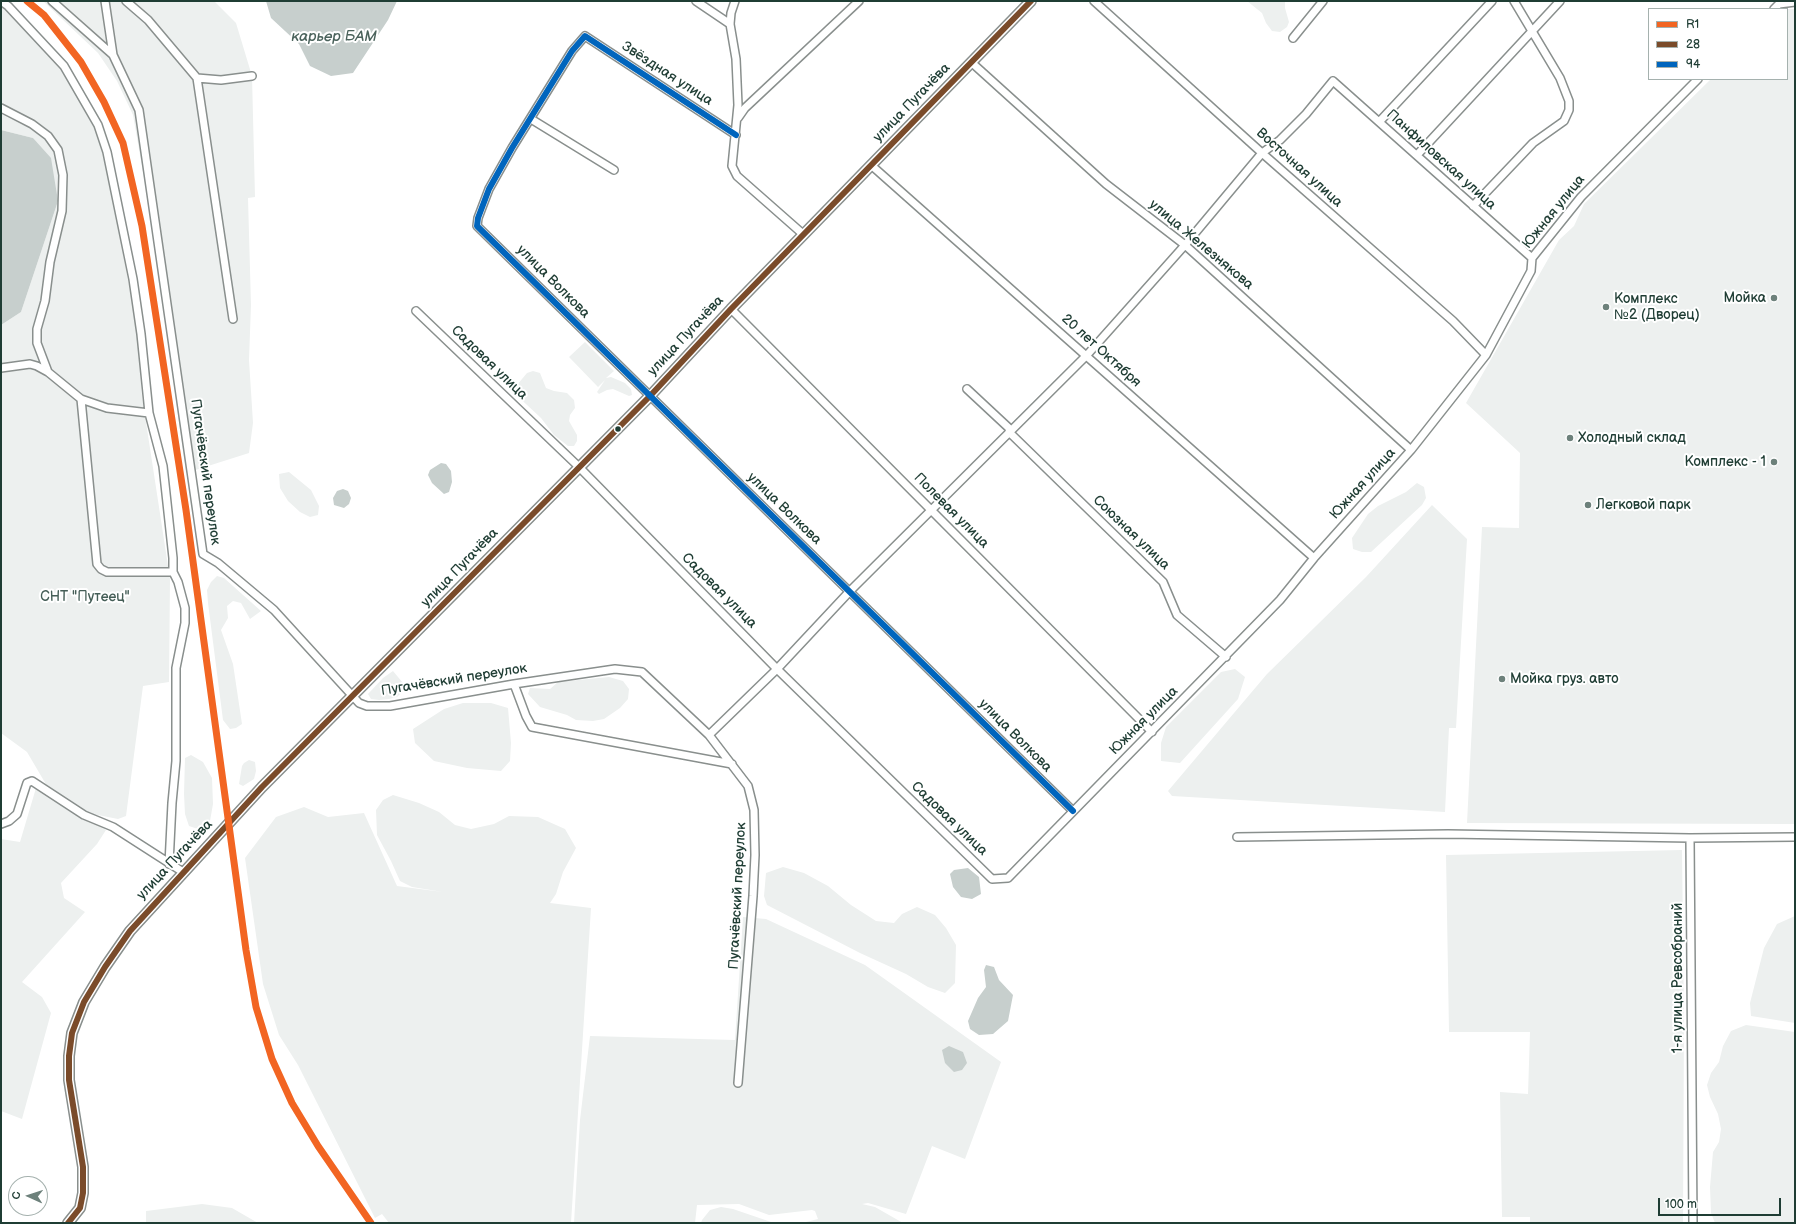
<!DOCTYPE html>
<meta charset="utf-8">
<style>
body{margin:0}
#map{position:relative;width:1796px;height:1224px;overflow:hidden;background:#fff;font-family:"Balsamiq Sans",sans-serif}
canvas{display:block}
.frame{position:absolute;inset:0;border:2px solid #1f3d34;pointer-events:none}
.legend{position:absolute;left:1648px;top:8px;width:140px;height:72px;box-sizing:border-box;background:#fff;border:1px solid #a5b1ae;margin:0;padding:5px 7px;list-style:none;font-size:12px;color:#1f3d34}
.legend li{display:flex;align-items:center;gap:8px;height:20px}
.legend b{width:20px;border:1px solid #a5b1ae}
.north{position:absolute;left:8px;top:1176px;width:40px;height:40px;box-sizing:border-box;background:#fff;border:1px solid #a5b1ae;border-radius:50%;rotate:273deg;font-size:11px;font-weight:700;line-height:16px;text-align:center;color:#1f3d34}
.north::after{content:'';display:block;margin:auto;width:14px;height:18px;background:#6d817b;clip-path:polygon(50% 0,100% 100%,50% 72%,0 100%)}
.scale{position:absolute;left:1658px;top:1198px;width:123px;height:18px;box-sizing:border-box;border:2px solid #1f3d34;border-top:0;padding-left:5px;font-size:12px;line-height:14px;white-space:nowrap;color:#1f3d34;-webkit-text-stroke:3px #fff;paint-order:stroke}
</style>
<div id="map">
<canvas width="1796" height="1224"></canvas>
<div class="frame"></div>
<ul class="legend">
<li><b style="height:5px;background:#f26522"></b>R1</li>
<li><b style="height:5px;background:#7a4b2a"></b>28</li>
<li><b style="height:5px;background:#0065bd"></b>94</li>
</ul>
<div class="north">С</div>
<div class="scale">100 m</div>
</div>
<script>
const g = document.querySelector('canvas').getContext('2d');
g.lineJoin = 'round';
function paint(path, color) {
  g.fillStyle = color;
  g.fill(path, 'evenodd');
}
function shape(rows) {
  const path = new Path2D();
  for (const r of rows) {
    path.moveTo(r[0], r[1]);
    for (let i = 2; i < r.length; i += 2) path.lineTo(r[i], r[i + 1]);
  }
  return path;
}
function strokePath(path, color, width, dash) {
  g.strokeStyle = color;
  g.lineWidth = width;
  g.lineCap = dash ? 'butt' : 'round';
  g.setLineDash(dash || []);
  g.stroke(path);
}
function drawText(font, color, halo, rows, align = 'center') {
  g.font = font + ' "Balsamiq Sans",sans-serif';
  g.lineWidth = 4;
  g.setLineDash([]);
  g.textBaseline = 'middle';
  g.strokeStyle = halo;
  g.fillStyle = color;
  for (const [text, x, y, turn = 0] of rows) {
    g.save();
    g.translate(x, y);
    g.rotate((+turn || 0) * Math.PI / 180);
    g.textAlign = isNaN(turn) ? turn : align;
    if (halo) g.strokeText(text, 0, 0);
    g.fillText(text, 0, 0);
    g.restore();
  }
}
paint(shape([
 [43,1,214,1,236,23,252,76,255,197,248,198,251,305,249,360,253,423,249,453,186,473,150,212,133,115,117,81,98,53],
 [1247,1,1285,1,1285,8,1289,22,1287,27,1280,32,1272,31,1266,23,1262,13],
 [1,6,9,11,63,72,95,127,108,173,136,323,142,396,170,579,169,682,143,686,126,816,118,819,88,813,47,786,27,752,1,733,1,325,21,312,58,201,33,138,1,130],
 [1782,9,1795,9,1795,824,1467,823,1482,527,1519,528,1520,453,1466,403,1559,240,1574,226,1584,204,1711,79,1787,79,1787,9],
 [585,342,614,371,606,378,611,377,625,383,631,389,632,395,629,396,613,389,607,390,599,394,597,392,605,380,598,387,569,357],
 [533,371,540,373,546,388,554,391,567,393,574,400,575,408,570,415,569,421,577,435,577,441,574,446,568,446,554,435,541,418,512,391,527,373],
 [289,472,311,490,319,506,318,515,310,517,300,512,288,501,280,488,279,474],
 [1417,483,1424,487,1426,498,1422,505,1371,552,1362,552,1353,549,1352,538,1368,514,1378,506,1406,492],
 [1432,505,1467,539,1456,728,1449,728,1445,812,1172,796,1168,791,1267,674,1366,577],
 [217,576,224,578,261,611,250,619,241,603,233,601,227,606,228,618,221,630,233,664,242,724,236,728,230,729,223,720,208,603,207,590,211,582],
 [1235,669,1245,677,1238,699,1180,763,1161,761,1161,743,1166,727,1221,672],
 [393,671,408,689,402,692,397,697,389,699,379,700,371,699,368,694,383,678],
 [609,677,623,681,629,689,628,699,620,708,604,719,593,721,576,720,567,715,540,707,528,694,530,688,550,689,558,682],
 [463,703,491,703,508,708,511,743,510,761,501,771,467,768,434,761,415,743,413,729,444,709],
 [191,755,203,762,212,778,213,804,210,821,201,830,189,826,185,814,184,794,185,758],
 [249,760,255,762,256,771,254,779,243,786,239,784,242,766,244,763],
 [36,788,106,830,97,844,61,883,64,898,85,912,22,982,42,997,51,1013,22,1119,1,1111,1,839,20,842],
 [393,795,419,803,439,812,455,825,471,829,494,824,509,816,538,817,565,829,576,848,563,872,556,894,550,903,591,908,571,1223,389,1223,382,1214,375,1218,298,1065,279,1035,263,984,245,858,276,817,304,807,328,817,364,813,397,886,443,892,412,887,400,881,391,861,377,835,376,810,383,800],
 [1682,850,1684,1018,1683,1223,1530,1223,1530,1217,1502,1217,1500,1092,1528,1094,1530,1032,1449,1032,1446,855],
 [783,867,804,873,828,886,851,905,876,921,894,923,902,914,917,907,935,915,946,928,956,945,955,983,945,993,928,987,906,974,860,953,767,905,764,896,766,873],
 [1795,916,1795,1023,1751,1016,1750,1003,1764,948,1777,924],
 [743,917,766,919,865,965,1001,1062,965,1159,932,1146,906,1214,868,1203,862,1204,875,1207,903,1223,802,1223,818,1219,815,1211,812,1210,769,1215,739,1204,697,1205,695,1223,574,1223,580,1120,590,1036,735,1040],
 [1746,1025,1795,1032,1795,1223,1715,1223,1711,1213,1710,1187,1713,1152,1719,1142,1721,1129,1718,1114,1710,1097,1707,1085,1711,1073,1719,1062,1723,1046,1731,1031],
 [202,1204,232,1208,258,1223,146,1223,146,1211],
 [721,1207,733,1209,774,1223,701,1223,702,1220,710,1210]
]), '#edf0ef');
paint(shape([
 [266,1,397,1,388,20,353,73,331,76,310,66,299,44,271,18],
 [1,130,33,138,51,158,58,201,21,312,1,325],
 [441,463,446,464,451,471,452,482,449,492,444,494,432,483,428,475,430,470],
 [343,489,348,491,351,498,349,504,344,508,334,505,333,498,337,491],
 [968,868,979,877,981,894,972,899,961,897,953,887,950,874,954,870],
 [986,965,994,967,999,980,1013,995,1008,1021,993,1034,979,1035,970,1029,968,1021,978,998,986,987,984,970],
 [949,1046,963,1052,967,1063,962,1070,954,1072,945,1063,942,1050]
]), '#c7cfcd');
const minor = shape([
 [1,1,8,6,64,66,98,125,107,152,133,279,141,334,149,413,163,466,173,558,173,572,178,582,185,608,185,623,176,668,176,761,172,803,169,864],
 [52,1,113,55,139,110,203,554,218,563,274,610,359,703,367,706,390,706,514,684,615,669,642,672,709,735,748,786,754,810,755,855,753,896,738,1083],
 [105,1,113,55],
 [126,1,148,20,197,78,233,319],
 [696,1,730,24],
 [735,1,731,13,730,24,736,59,738,105,732,166,737,176,804,235],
 [1094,1,1262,153,1453,321,1486,355],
 [1774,9,1779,4,1795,2],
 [1293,38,1323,1],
 [971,62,1106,184,1185,245,1411,450],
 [197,78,221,80,252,76],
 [1,108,32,124,48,136,58,150,63,175,62,211,50,262,45,301,37,329,37,343,48,372],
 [738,118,745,108,859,1],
 [531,119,614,170],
 [1380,121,1492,1],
 [736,135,585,36,572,51,512,148,489,189,478,218,477,226,1073,811],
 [1417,155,1560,1],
 [871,165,1314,558],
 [1473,206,1533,143,1564,121,1569,110,1569,101,1560,78,1514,1],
 [731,309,1152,732],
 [416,311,579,467,777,669,992,879,1008,878,1280,600,1314,558,1411,450,1486,355,1531,271,1532,258,1581,197,1698,79],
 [1,368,30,364,37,366,48,372,81,399,107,408,149,413],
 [967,389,1011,430],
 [81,399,97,564,101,569,107,572,173,572],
 [1009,432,1163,582,1177,615,1226,657],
 [514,684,526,716,532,727,732,764],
 [709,735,777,669,850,591,1087,355,1185,245,1262,153,1280,140,1306,114,1333,81,1532,258],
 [1,824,9,821,17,814,27,783,32,781,84,815,113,827,183,872],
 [1237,837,1448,834,1690,838,1795,837],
 [1690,838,1693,1223]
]);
const tertiary = shape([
 [68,1223,80,1208,83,1193,83,1167,69,1080,69,1056,72,1033,84,1002,105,967,130,931,262,787,650,396,731,309,1031,1]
]);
strokePath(minor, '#898f8d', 10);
strokePath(tertiary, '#898f8d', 12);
strokePath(minor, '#fff', 7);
strokePath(tertiary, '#fff', 9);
strokePath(shape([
 [68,1223,80,1208,83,1193,83,1167,69,1080,69,1056,72,1033,84,1002,105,967,130,931,262,787,650,396,731,309,1031,1]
]), '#7a4b2a', 6);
strokePath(shape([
 [736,135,585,36,572,51,512,148,489,189,478,218,477,226,1073,811]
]), '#0065bd', 6);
strokePath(shape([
 [27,1,44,15,81,62,104,102,123,143,142,226,186,510,246,950,256,1007,272,1059,292,1103,318,1146,371,1223]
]), '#f26522', 7);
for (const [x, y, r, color] of [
 [1774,298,4,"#6d817b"],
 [1606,307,4,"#6d817b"],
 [618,429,3.5,"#1f3d34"],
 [1570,438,4,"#6d817b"],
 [1774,462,4,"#6d817b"],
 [1588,505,4,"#6d817b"],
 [1502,679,4,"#6d817b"]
]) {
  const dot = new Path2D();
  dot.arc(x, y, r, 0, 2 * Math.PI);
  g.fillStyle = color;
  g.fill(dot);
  strokePath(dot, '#fff', 1.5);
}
drawText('14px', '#1f3d34', '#fff', [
 ["Звёздная улица",667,74,33],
 ["улица Пугачёва",912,103,-46],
 ["Панфиловская улица",1441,160,42],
 ["Восточная улица",1299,168,42],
 ["Южная улица",1554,212,-51],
 ["улица Железнякова",1201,245,40],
 ["улица Волкова",553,282,45],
 ["улица Пугачёва",686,336,-47],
 ["20 лет Октября",1101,351,42],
 ["Садовая улица",489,363,44],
 ["Пугачёвский переулок",205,472,82],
 ["Южная улица",1363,484,-48],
 ["улица Волкова",784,509,44],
 ["Полевая улица",951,511,45],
 ["Союзная улица",1131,533,44],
 ["улица Пугачёва",460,568,-46],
 ["Садовая улица",719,591,45],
 ["Пугачёвский переулок",454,680,-9],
 ["Южная улица",1144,721,-45],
 ["улица Волкова",1015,736,45],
 ["Садовая улица",949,819,44],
 ["улица Пугачёва",175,860,-47],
 ["Пугачёвский переулок",738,896,-87],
 ["1-я улица Ревсобраний",1678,978,-90]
]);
drawText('14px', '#1f3d34', '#fff', [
 ["Мойка",1766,298,"right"],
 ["Комплекс",1614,299],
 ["№2 (Дворец)",1614,315],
 ["Холодный склад",1578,438],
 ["Комплекс - 1",1766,462,"right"],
 ["Легковой парк",1596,505],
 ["Мойка груз. авто",1510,679]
], 'left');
drawText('14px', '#455e57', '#fff', [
 ["СНТ \"Путеец\"",85,597]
]);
drawText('italic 15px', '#4a625b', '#fff', [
 ["карьер БАМ",334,37]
]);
</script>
